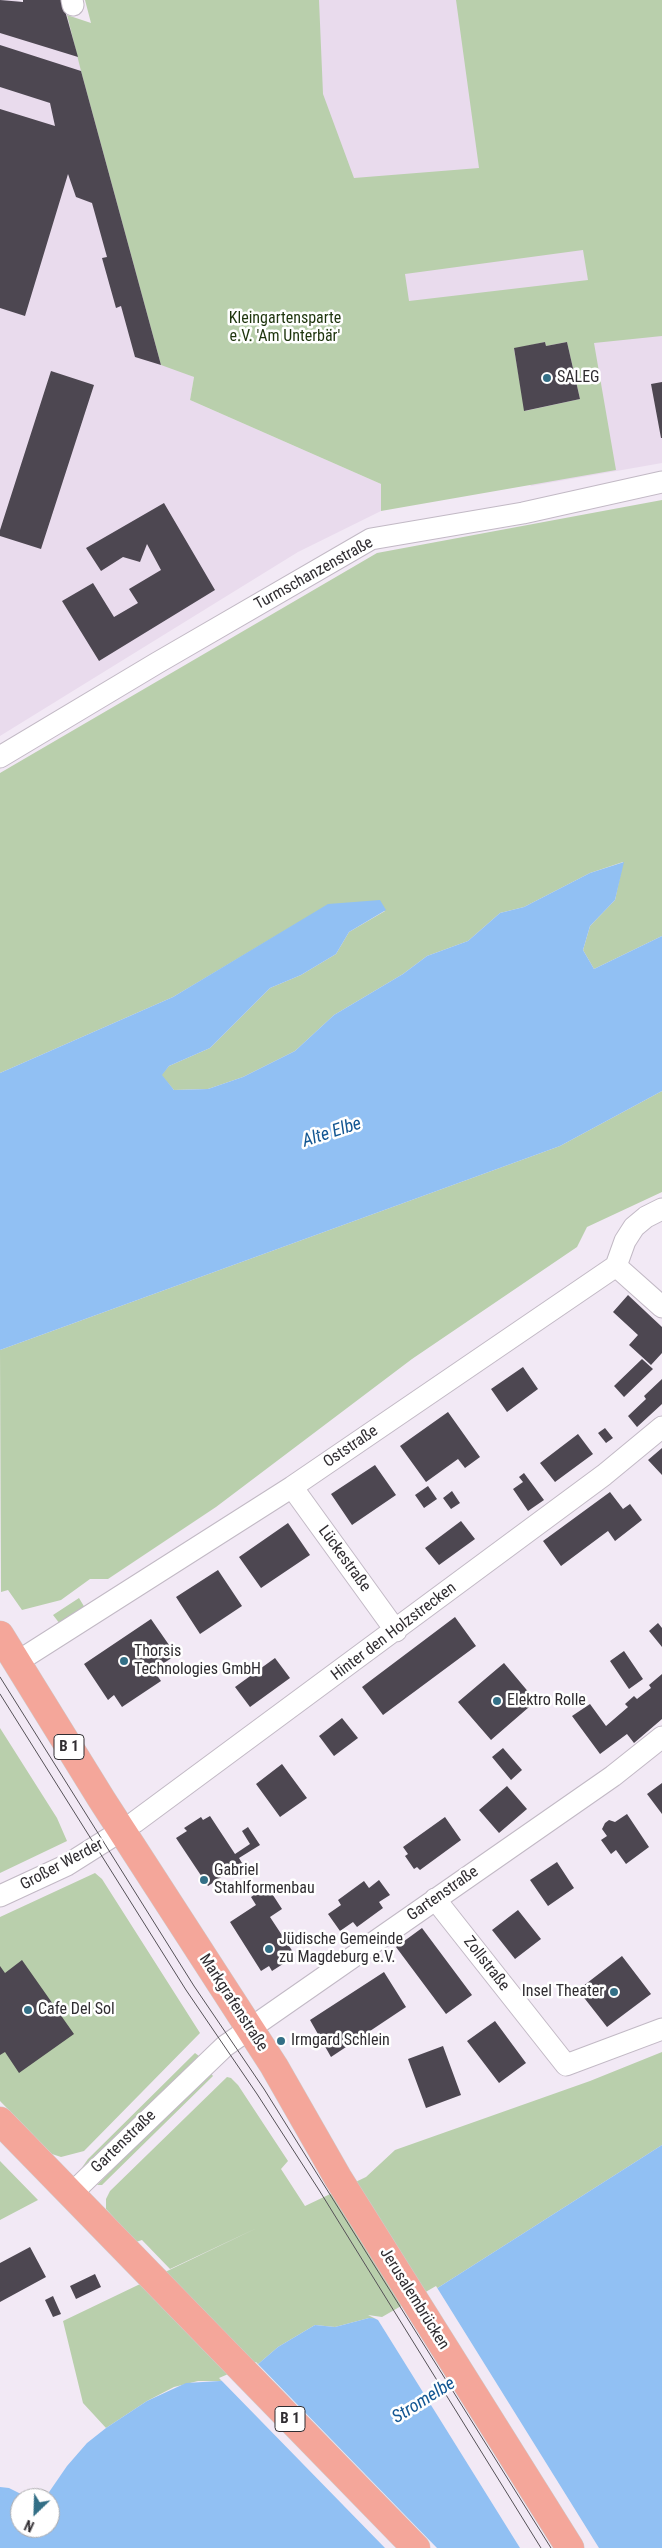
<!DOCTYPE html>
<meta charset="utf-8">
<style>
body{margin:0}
#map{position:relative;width:662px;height:2548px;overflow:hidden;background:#f2e9f5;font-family:"Roboto Condensed",sans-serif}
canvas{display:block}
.north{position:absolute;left:10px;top:2488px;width:50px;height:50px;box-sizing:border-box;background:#fff;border:1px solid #acabad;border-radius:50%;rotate:204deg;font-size:14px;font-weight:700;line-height:20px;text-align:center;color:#302d31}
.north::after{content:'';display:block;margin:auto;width:18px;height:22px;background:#336f86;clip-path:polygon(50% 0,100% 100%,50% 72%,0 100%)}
</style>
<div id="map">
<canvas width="662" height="2548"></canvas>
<div class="north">N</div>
</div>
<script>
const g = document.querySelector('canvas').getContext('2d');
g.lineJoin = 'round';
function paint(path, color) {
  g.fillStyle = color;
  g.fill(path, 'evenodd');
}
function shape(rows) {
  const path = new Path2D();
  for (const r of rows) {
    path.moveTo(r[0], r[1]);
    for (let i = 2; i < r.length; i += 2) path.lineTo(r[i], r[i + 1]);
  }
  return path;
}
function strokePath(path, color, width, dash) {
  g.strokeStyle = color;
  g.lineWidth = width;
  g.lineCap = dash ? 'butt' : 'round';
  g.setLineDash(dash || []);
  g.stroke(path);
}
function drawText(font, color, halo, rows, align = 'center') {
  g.font = font + ' "Roboto Condensed",sans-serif';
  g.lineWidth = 5;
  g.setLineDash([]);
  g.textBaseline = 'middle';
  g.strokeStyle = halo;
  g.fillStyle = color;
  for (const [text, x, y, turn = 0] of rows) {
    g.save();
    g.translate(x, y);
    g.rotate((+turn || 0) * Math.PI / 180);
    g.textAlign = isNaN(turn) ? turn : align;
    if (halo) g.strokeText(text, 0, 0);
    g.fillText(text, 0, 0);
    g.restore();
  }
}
paint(shape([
 [0,0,16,0,67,15,121,212,187,374,194,377,190,400,381,484,381,511,298,552,0,736],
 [311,0,662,0,662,463,531,486,385,305,308,67]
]), '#e9dbed');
paint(shape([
 [85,0,319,0,323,94,354,178,479,168,456,0,662,0,662,336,594,343,616,470,381,511,381,484,190,400,194,377,161,365,81,71,67,15,91,23],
 [583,250,588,280,409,301,405,274],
 [545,342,546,346,567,342,580,399,525,411,514,349],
 [662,500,662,936,594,969,583,950,590,926,615,900,623,862,590,873,524,907,500,913,468,941,427,956,403,974,334,1015,295,1051,243,1077,208,1089,174,1090,161,1075,169,1066,210,1048,270,988,301,975,336,954,349,932,385,911,328,905,173,997,0,1073,0,773,377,553],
 [662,1091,662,1192,587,1227,577,1247,412,1359,216,1507,108,1579,90,1579,61,1600,22,1610,8,1590,1,1592,0,1350,560,1146],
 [79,1598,85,1608,60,1624,53,1615],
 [0,1728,57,1818,67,1841,0,1873],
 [95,1873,102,1879,200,2033,84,2151,61,2157,52,2154,0,2101,0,1917],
 [662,2052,662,2145,414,2303,378,2320,369,2318,335,2327,315,2325,278,2347,257,2365,220,2381,198,2381,174,2387,147,2401,106,2428,83,2403,63,2321,259,2227,170,2269,142,2240,136,2242,106,2209,106,2199,110,2191,227,2077,231,2078,238,2085,288,2161,281,2169,305,2206,366,2177,395,2150,590,2081],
 [195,2053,199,2056,81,2169,88,2159],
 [210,2072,213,2076,102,2185,97,2185],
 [0,2161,38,2200,0,2220]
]), '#b9cfac');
paint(shape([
 [624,862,615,900,590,926,583,950,594,969,662,936,662,1091,560,1146,0,1350,0,1073,173,997,328,904,380,900,386,910,349,932,336,954,301,975,270,988,210,1048,169,1066,162,1075,174,1090,208,1089,243,1077,295,1051,334,1015,403,974,427,956,468,941,500,913,524,907,590,873],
 [662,2145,662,2548,0,2548,0,2487,9,2488,29,2498,20,2498,20,2528,50,2528,50,2498,45,2498,67,2466,87,2443,106,2428,147,2401,186,2383,220,2381,257,2365,278,2347,315,2325,335,2327,369,2318,383,2319,414,2303]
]), '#91c0f3');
paint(shape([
 [436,2286,599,2548,520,2548,378,2320,368,2315,382,2317],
 [256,2362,437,2548,385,2548,219,2378]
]), '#f2e9f5');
paint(shape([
 [0,0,23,2,23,0,62,0,78,57,0,33],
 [0,45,81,71,161,365,135,357,121,306,116,308,102,258,107,257,92,203,76,197,68,174,25,316,0,308,0,109,55,126,50,103,0,87],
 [545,342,546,346,567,342,580,399,524,411,514,348],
 [51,371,94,385,41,549,0,536,0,530],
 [662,382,662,438,661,438,651,384],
 [164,503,215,590,99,661,62,601,93,583,114,617,138,603,129,589,161,570,147,544,140,562,123,557,101,571,86,548],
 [628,1295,662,1327,662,1353,651,1365,629,1345,638,1335,613,1312],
 [642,1359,653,1369,624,1397,614,1386],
 [523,1367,538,1389,507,1412,491,1389],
 [662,1379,662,1404,637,1427,628,1416,646,1399,644,1396],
 [448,1412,480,1457,465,1468,458,1459,426,1482,400,1446],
 [605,1428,613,1438,606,1443,598,1433],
 [578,1434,593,1454,555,1482,540,1463],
 [662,1448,662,1475,648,1460],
 [375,1465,396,1495,352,1525,331,1494],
 [524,1473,544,1500,528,1511,513,1489,523,1482,519,1477],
 [428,1486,437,1499,424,1508,415,1495],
 [452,1491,460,1503,451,1509,443,1498],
 [610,1492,623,1509,630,1504,642,1520,615,1541,608,1531,561,1566,543,1541],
 [461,1521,475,1539,439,1565,425,1548],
 [288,1523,310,1555,261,1588,239,1557],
 [218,1570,242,1606,200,1634,176,1597],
 [455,1617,476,1646,383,1715,362,1687],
 [151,1619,176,1655,164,1663,161,1660,151,1667,161,1681,122,1707,114,1695,108,1700,84,1664],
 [658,1623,662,1628,662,1647,649,1631],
 [624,1651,643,1679,629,1689,610,1661],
 [275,1658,290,1678,250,1707,235,1687],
 [504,1663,536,1701,491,1740,458,1702],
 [662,1674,662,1719,634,1743,627,1734,600,1754,572,1716,590,1704,606,1726,628,1707,625,1704,634,1696,637,1699,651,1688,649,1685],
 [342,1718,358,1738,334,1756,319,1736],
 [503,1748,522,1770,511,1780,492,1757],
 [282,1764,307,1798,280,1817,256,1784],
 [662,1783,662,1814,647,1794],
 [507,1786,527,1809,499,1833,479,1810],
 [627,1814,649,1847,626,1864,616,1850,611,1854,601,1840,607,1836,602,1829,605,1823,609,1820,615,1822],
 [210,1816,235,1854,250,1844,242,1831,248,1827,260,1845,239,1858,242,1863,208,1886,176,1838,187,1831,184,1828,201,1817,203,1820],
 [445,1817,461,1840,420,1870,417,1867,414,1869,405,1856,408,1854,403,1847],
 [557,1862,574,1888,548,1906,530,1880],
 [379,1880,390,1895,379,1902,383,1908,357,1927,353,1922,340,1931,328,1914,341,1905,338,1900,364,1881,369,1888],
 [267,1886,282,1909,270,1917,293,1952,284,1958,286,1962,272,1971,269,1966,261,1971,230,1922,256,1905,251,1897],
 [518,1910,541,1939,515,1959,492,1930],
 [422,1928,472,1995,446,2014,396,1947],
 [622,1956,651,1994,607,2027,578,1990],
 [22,1960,74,2034,19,2073,5,2052,0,2055,0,1966,5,1973],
 [384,1972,406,2007,331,2057,310,2020],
 [495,2021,526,2063,499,2083,467,2041],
 [443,2046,461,2095,426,2108,408,2059],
 [30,2247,46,2277,0,2302,0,2263],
 [95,2274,101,2287,76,2299,70,2286],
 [53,2296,61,2314,53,2317,45,2300]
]), '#4d4751');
const minor = shape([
 [72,0,73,5],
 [0,757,157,663,371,539,523,513,662,482],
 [616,1266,662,1307],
 [292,1487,396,1631],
 [17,1662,292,1487,616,1266,625,1241,634,1227,646,1217,662,1209],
 [0,1896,67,1865,135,1822,604,1475,662,1427],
 [435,1899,566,2065,662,2029],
 [71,2194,225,2046,613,1776,662,1737]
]);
const primary = shape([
 [0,1635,102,1800,274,2066,338,2178,570,2548],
 [0,2121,416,2548]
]);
strokePath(minor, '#c2b9c5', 23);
strokePath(primary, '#cdcdce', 29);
strokePath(minor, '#fff', 21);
strokePath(primary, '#f4a69a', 28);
strokePath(shape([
 [0,1677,194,1986,264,2089,551,2548],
 [0,1694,186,1990,257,2094,319,2190,541,2548]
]), '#555157', 1);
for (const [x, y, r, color] of [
 [547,378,5,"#336f86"],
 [124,1661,5,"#336f86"],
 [497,1701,5,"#336f86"],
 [204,1880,5,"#336f86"],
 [269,1949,5,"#336f86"],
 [614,1992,5,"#336f86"],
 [28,2010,5,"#336f86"],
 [281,2041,5,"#336f86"]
]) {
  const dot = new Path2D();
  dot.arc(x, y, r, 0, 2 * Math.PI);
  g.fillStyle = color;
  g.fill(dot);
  strokePath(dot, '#fff', 2);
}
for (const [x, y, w] of [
 [69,1747,30],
 [290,2419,30]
]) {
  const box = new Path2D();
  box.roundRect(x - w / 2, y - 12.5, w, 25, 4);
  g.fillStyle = '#fff';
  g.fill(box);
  strokePath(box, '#302d31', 1);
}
drawText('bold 15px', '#302d31', null, [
 ["B 1",69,1747],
 ["B 1",290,2419]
]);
drawText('16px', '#1d340c', '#fff', [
 ["Kleingartensparte",285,319],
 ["e.V. 'Am Unterbär'",285,337]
]);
drawText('16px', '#302d31', '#fff', [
 ["SALEG",557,378],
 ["Thorsis",134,1652],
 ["Technologies GmbH",134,1670],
 ["Elektro Rolle",507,1701],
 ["Gabriel",214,1871],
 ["Stahlformenbau",214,1889],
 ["Jüdische Gemeinde",279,1940],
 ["zu Magdeburg e.V.",279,1958],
 ["Insel Theater",604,1992,"right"],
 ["Cafe Del Sol",38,2010],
 ["Irmgard Schlein",291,2041]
], 'left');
drawText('16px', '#302d31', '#fff', [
 ["Turmschanzenstraße",314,574,-29],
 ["Oststraße",351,1447,-34],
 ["Lückestraße",344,1559,54],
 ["Hinter den Holzstrecken",394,1632,-37],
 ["Großer Werder",62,1865,-28],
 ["Gartenstraße",443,1894,-35],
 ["Zollstraße",486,1964,52],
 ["Markgrafenstraße",233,2003,57],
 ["Gartenstraße",124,2142,-44],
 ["Jerusalembrücken",414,2299,58]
]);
drawText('italic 18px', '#125692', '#fff', [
 ["Alte Elbe",332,1133,-18],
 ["Stromelbe",424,2401,-32]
]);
</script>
